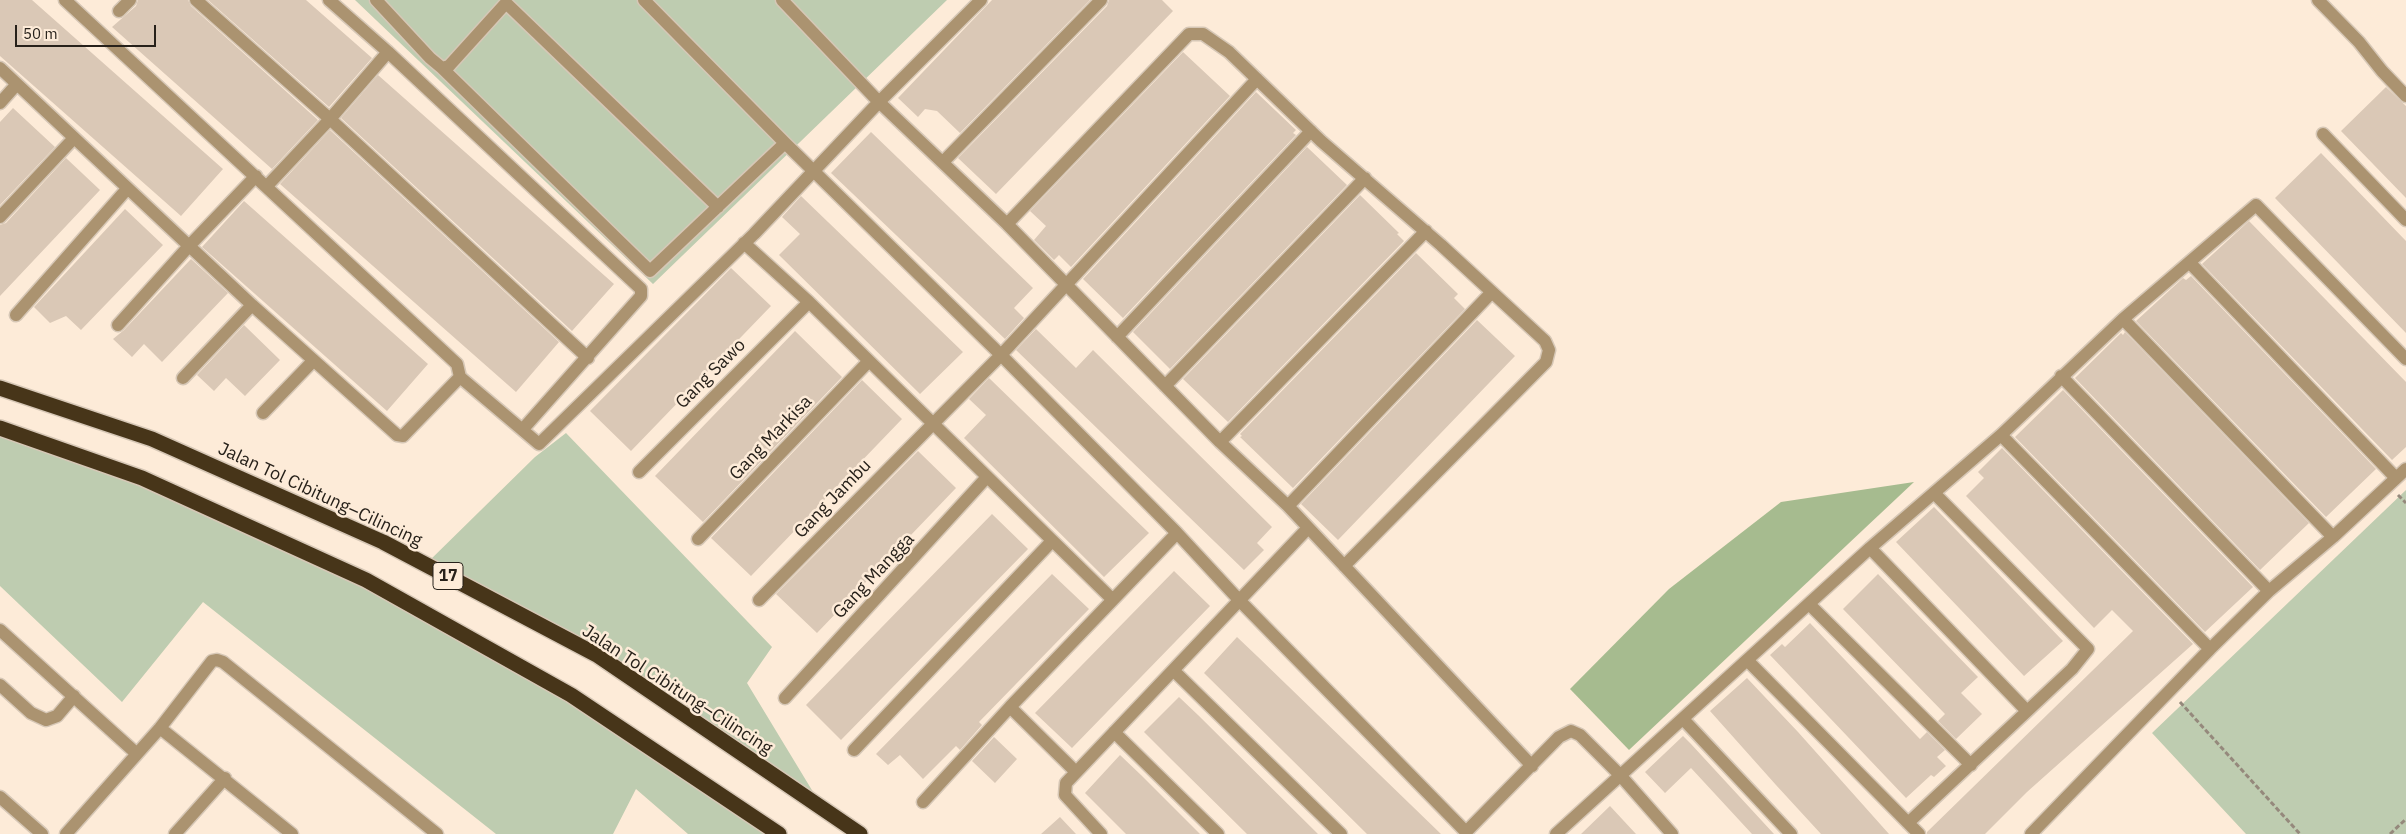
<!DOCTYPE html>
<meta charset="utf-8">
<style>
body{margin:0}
#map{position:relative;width:2406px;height:834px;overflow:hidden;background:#fdebd8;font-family:"IBM Plex Sans",sans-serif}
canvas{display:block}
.scale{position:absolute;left:15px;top:25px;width:141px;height:22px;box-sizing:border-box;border:2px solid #27211a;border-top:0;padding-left:6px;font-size:15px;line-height:18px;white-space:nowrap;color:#27211a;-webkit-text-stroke:4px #fdebd8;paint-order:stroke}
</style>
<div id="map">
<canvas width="2406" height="834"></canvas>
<div class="scale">50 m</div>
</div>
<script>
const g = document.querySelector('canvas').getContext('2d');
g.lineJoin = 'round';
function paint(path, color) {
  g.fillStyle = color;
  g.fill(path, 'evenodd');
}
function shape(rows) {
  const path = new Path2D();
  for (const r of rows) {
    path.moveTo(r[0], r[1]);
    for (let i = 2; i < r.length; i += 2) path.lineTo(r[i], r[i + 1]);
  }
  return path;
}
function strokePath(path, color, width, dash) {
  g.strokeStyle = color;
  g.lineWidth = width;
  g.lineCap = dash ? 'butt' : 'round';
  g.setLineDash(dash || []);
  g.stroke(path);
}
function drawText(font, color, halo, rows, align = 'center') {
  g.font = font + ' "IBM Plex Sans",sans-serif';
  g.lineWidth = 5;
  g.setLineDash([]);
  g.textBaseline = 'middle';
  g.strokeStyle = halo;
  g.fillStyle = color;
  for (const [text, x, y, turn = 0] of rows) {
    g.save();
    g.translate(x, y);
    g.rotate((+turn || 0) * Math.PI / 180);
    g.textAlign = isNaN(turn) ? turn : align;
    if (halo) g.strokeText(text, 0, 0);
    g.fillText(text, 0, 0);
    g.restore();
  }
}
paint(shape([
 [355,0,947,0,653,284],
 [0,428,142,478,366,580,571,695,779,834,688,834,636,789,613,834,496,834,203,602,122,702,0,586],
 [566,433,772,647,747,683,824,810,597,655,426,564,535,457],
 [2406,490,2406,834,2246,834,2152,733]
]), '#beccb0');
paint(shape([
 [1914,482,1629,750,1570,689,1669,589,1781,502]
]), '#a6bb8f');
paint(shape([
 [0,0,32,0,223,169,181,216,0,56],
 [138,0,188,0,191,6,318,120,272,169,112,27,136,6],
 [208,0,306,0,372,58,329,107],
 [992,0,1090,0,960,133,937,111,925,109,918,117,898,98],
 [1109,0,1162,0,1173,11,996,194,958,158,1107,6],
 [1183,52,1230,96,1071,267,1059,255,1054,260,1034,240,1046,226,1030,211],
 [378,75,614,284,572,331,341,118],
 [2386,87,2406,106,2406,198,2341,131],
 [1256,92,1296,130,1293,133,1296,135,1123,318,1083,279],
 [13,108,55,147,0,205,0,122],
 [330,130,559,342,516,392,280,184],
 [871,132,1033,288,1014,308,1024,318,1005,339,831,173],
 [1307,147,1347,185,1170,369,1133,332],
 [2321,153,2406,241,2406,333,2275,198],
 [66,158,100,190,0,296,0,225,6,223],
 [1360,195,1399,233,1397,234,1404,241,1228,422,1183,379],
 [801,196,963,352,920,394,779,255,800,234,782,217],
 [244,201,428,364,387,411,202,247],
 [125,209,163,245,81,330,66,316,50,323,34,307],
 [2249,221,2406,382,2406,447,2392,460,2202,264],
 [1416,253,1458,294,1454,298,1465,309,1293,488,1240,437,1242,436,1240,434],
 [191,259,228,293,162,362,144,344,132,357,113,339,124,330],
 [731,268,771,306,631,451,590,411],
 [2191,276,2376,469,2326,517,2136,321,2183,278,2186,280],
 [1477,320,1515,356,1338,540,1301,504],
 [244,325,280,360,245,396,226,378,214,391,197,375],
 [1036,329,1076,368,1093,350,1272,527,1257,543,1264,550,1244,570,1016,350],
 [795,331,842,377,703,522,655,476],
 [2125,332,2309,523,2260,570,2075,378,2121,333,2123,335],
 [989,378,1149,533,1104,577,964,438,986,415,969,399],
 [862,380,902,419,751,576,711,538],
 [2063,390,2253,587,2205,632,2015,437],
 [2002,448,2193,644,2027,792,1985,834,1927,834,1927,832,2133,631,2112,610,2094,628,1966,496,1984,478,1978,472],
 [918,451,956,488,817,633,776,594],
 [1934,507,2063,641,2024,676,1896,542],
 [992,514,1028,549,841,740,806,705],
 [1174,571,1210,606,1072,748,1035,713],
 [1052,574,1089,609,979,722,982,725,960,750,956,746,923,779,900,755,888,765,876,754],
 [1878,574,1978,677,1961,693,1982,714,1956,739,1938,721,1945,714,1843,609],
 [1810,623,1917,736,1920,739,1927,732,1945,750,1937,757,1946,766,1934,777,1931,775,1906,798,1770,655,1782,644,1785,647],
 [1237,637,1257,656,1441,834,1367,834,1204,673],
 [1747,678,1798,732,1889,834,1821,834,1776,785,1710,711],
 [1179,697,1198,715,1318,834,1247,834,1172,760,1144,732],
 [1683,736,1691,744,1774,834,1752,834,1691,768,1665,793,1645,772],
 [994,737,1017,759,995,783,972,761],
 [1120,755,1141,775,1200,834,1126,834,1085,793],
 [1610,806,1636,834,1581,834],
 [1060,817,1076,834,1041,834]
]), '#dac8b6');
const street = shape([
 [65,0,457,364,460,377,539,444,754,234,879,102,981,0],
 [196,0,330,119,588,358],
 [329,0,388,52,641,289,641,296,523,429],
 [376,0,430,58,442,68,449,66,506,3,718,207],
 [644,0,785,143,1001,355,1177,533,1240,601,1466,832,1559,737,1571,731,1580,735,1620,775,1672,834],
 [782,0,879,102,1007,224,1220,442,1288,506,1532,766],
 [2318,0,2359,42,2382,71,2406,96],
 [119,11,130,0],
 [0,68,252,305,397,435,403,436,460,377],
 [442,68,650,271,785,143],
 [0,103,17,84],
 [2323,134,2406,220],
 [943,162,1101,0],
 [267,186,330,119,388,52],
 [0,217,74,138],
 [1007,224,1189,34,1203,34,1229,52,1321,141,1441,245,1545,341,1549,350,1546,362,1344,566],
 [744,243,809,302,1112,599],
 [2190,263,2396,478],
 [16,315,127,189],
 [2123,319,2333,537],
 [118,325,189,246,256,176],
 [1117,337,1311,131],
 [2061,376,2269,591],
 [183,378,252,305],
 [1165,386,1365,178],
 [263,413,313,361],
 [2001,435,2210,649],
 [1220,442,1426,231],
 [639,472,809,302],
 [1288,506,1492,292],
 [698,539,869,361],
 [1870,548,2027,711],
 [759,600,1001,355,1257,79],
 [1809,604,1971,765],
 [0,630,137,754],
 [1748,661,1919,834],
 [1174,671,1341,834],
 [0,685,31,713,46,720,57,716,74,696],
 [785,698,987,477],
 [1010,707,1076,772],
 [1683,719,1791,834],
 [160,728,292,834],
 [1114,732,1218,834],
 [854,750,1052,541],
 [0,797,42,834],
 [923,802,1010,707,1177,533],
 [1908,823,2072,669,2088,649,1934,493],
 [66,834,160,728,212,661,217,660,223,662,437,834],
 [175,834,225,778],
 [1101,834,1065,795,1066,783,1308,528],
 [1556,834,1870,548,2001,435,2123,319,2256,205,2406,359],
 [2031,834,2210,649,2269,591,2333,537,2406,469]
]);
const highway = shape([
 [0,388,152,439,383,542,597,655,860,834],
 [0,428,142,478,366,580,571,695,779,834]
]);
strokePath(street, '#d6c7b6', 15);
strokePath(highway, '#d6c7b6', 18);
strokePath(shape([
 [2398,495,2406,503],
 [2180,702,2300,834],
 [2390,834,2406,819]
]), '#95897c', 3, [5, 2.5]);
strokePath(street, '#ab9370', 12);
strokePath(highway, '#473519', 15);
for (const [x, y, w] of [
 [448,576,30]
]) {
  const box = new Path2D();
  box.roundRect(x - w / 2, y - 13.5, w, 27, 4);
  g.fillStyle = '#fdebd8';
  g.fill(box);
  strokePath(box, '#27211a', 1);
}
drawText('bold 16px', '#27211a', null, [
 ["17",448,576]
]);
drawText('18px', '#27211a', '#fdebd8', [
 ["Gang Sawo",711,374,-45],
 ["Gang Markisa",771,438,-46],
 ["Jalan Tol Cibitung–Cilincing",320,495,25],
 ["Gang Jambu",833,499,-46],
 ["Gang Mangga",874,576,-47],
 ["Jalan Tol Cibitung–Cilincing",677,690,33]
]);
</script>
